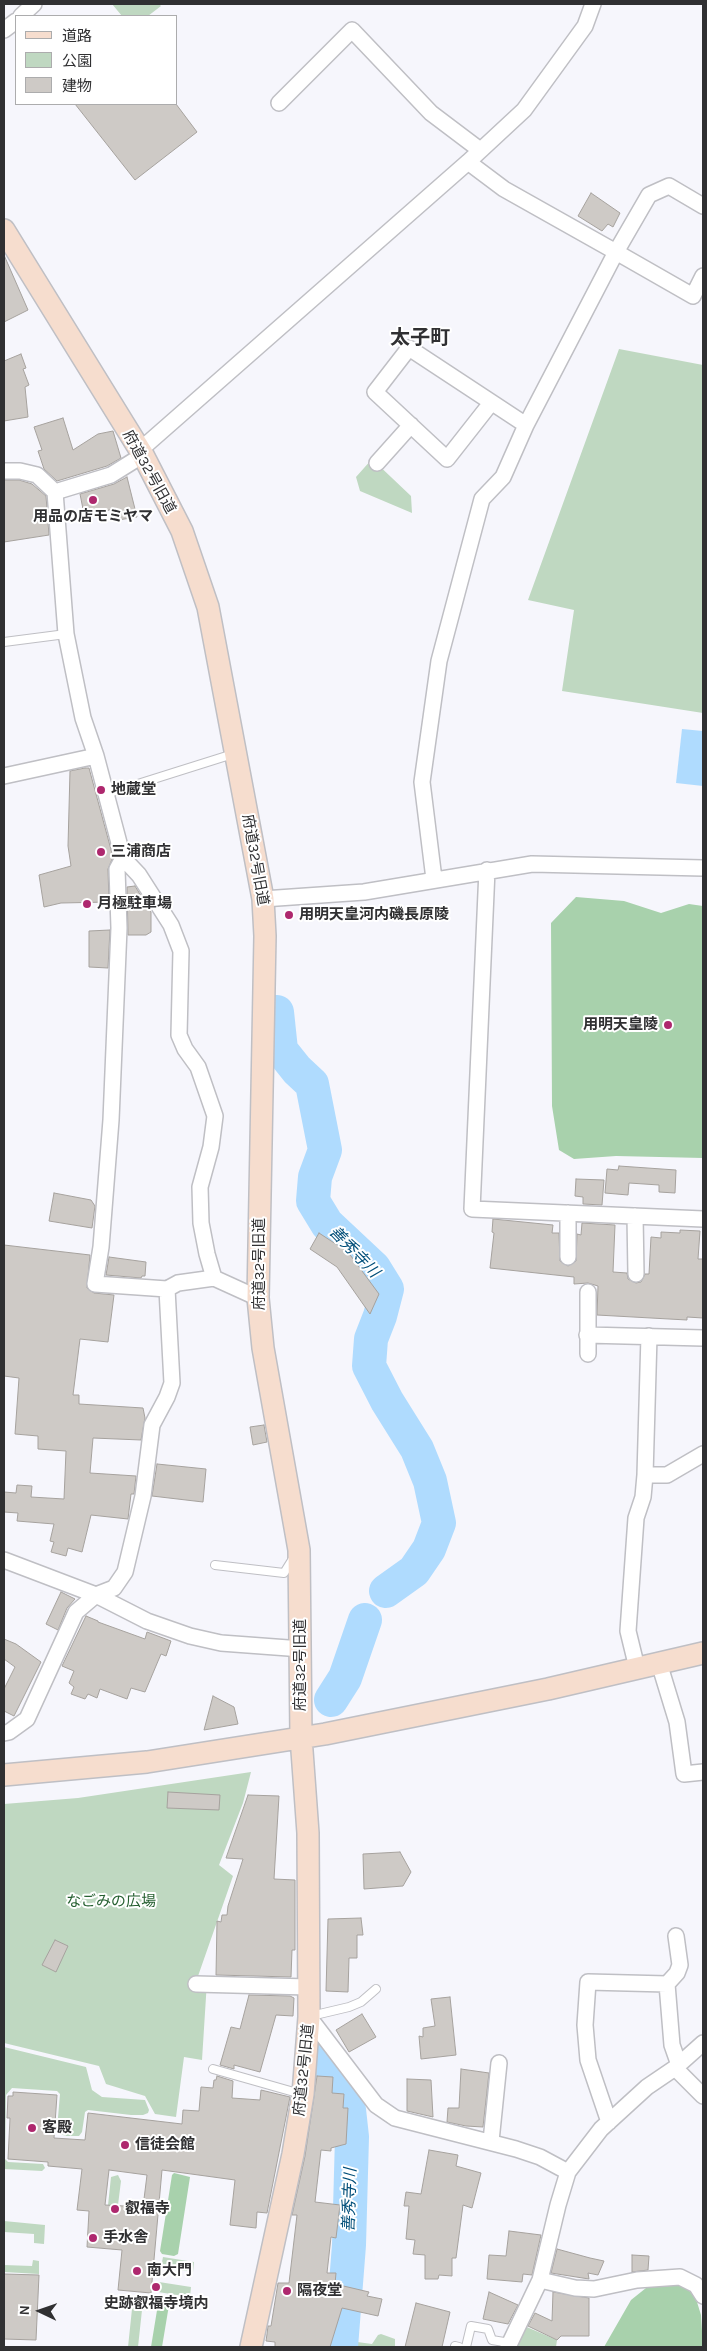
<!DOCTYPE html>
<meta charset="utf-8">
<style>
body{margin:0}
#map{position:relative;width:707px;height:2351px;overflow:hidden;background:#f6f6fc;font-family:Karla,"Noto Sans JP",sans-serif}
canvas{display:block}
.frame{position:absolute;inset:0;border:5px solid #303032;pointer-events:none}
.legend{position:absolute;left:15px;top:15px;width:162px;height:90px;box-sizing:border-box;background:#fff;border:1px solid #acacad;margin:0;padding:6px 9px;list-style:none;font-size:15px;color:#303032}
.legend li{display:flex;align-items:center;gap:10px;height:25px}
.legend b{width:25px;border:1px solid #acacad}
.north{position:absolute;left:15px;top:2286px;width:50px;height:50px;-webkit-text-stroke:4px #fff;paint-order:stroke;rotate:273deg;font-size:14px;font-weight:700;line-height:20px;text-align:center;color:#303032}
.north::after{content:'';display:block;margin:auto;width:18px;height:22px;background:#303032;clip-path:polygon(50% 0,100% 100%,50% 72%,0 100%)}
</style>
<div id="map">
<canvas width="707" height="2351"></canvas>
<div class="frame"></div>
<ul class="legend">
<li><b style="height:6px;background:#f6ddce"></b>道路</li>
<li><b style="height:14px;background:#bfd8c1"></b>公園</li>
<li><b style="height:14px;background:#cecac6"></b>建物</li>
</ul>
<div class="north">N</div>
</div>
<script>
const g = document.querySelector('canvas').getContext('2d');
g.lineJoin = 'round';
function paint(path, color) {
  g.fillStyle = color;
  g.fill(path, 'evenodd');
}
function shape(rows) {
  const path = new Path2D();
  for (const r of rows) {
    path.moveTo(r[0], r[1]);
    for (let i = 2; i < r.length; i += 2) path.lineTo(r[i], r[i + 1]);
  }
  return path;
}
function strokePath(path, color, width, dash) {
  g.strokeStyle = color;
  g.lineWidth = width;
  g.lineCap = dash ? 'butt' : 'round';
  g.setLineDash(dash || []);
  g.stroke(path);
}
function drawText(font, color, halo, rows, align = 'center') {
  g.font = font + ' Karla,"Noto Sans JP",sans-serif';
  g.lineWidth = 4;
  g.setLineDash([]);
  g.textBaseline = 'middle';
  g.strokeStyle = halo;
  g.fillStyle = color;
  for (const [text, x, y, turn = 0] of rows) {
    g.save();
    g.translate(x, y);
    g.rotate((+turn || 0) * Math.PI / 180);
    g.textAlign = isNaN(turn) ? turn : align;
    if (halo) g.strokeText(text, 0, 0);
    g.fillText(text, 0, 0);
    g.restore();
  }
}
paint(shape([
 [112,4,159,4,161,6,148,16,122,16],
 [619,349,703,365,703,713,562,691,574,610,528,600],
 [372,459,411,496,412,513,360,491,356,477],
 [251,1772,243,1803,219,1865,233,1876,197,1979,207,1981,202,2060,184,2057,176,2117,155,2114,145,2096,106,2084,99,2066,4,2043,4,1804,78,1798],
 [4,2047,86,2067,92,2090,102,2097,145,2100,149,2110,148,2113,143,2115,131,2115,88,2110,85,2112,82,2132,79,2136,66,2136,60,2134,57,2129,60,2094,57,2091,12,2088,6,2095,5,2159,8,2162,43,2164,45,2168,42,2171,4,2169],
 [118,2175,121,2181,117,2213,107,2215,111,2177],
 [4,2221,45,2225,44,2244,34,2243,34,2234,4,2232],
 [163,2257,194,2262,193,2272,161,2267],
 [33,2260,39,2261,39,2274,4,2272,4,2265,32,2266],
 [159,2282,191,2287,190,2297,158,2292],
 [135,2306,142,2310,138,2347,128,2347,132,2309],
 [522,2325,557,2340,556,2347,510,2347],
 [381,2334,395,2339,395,2347,348,2347,350,2341,372,2344,378,2335]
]), '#bfd8c1');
paint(shape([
 [576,897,624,901,661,913,689,904,703,906,703,1158,616,1156,574,1159,559,1150,552,1106,551,923],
 [174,2173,190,2177,178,2254,174,2256,162,2254,160,2251,172,2175],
 [651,2284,679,2285,691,2292,697,2302,701,2315,703,2347,604,2347,631,2300],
 [161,2296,169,2297,170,2299,162,2347,151,2347,159,2298]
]), '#a8d1ac');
paint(shape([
 [682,729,703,731,703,786,676,783]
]), '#afdbfe');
strokePath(shape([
 [277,1012,281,1050,297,1070,312,1084,325,1150,315,1177,313,1201,327,1224,374,1268,387,1289,380,1316,371,1339,369,1366,387,1401,417,1449,430,1481,439,1523,429,1549,414,1571,386,1591],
 [331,1700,345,1678,365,1620],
 [324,2059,343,2085,349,2110,352,2137,349,2245,341,2347]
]), '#afdbfe', 34);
const building = shape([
 [75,104,176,104,197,132,135,180,75,104],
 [591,193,620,213,613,227,608,224,602,231,578,216,591,193],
 [4,255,28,310,4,322,4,255],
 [21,354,26,368,23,369,29,385,25,387,28,417,4,421,4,361,21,354],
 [63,418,73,450,98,434,113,431,121,458,107,466,57,481,44,469,38,451,42,450,34,427,63,418],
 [127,477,137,517,118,520,116,509,84,514,80,494,114,484,127,477],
 [4,480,19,480,32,484,46,496,49,535,4,542,4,480],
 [85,768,89,768,113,857,108,869,109,902,61,903,44,907,39,875,71,866,68,846,70,771,85,768],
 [135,886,151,912,151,932,146,935,128,935,127,887,135,886],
 [110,930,108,968,89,967,89,931,110,930],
 [619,1166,676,1170,675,1193,659,1192,659,1185,629,1183,628,1195,605,1193,607,1169,618,1170,619,1166],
 [576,1179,604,1180,602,1205,583,1204,583,1197,575,1196,576,1179],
 [54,1193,91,1200,95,1206,92,1228,49,1221,54,1193],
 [493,1219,553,1225,552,1233,559,1233,560,1261,568,1266,576,1261,577,1234,581,1235,582,1223,615,1225,613,1272,627,1273,628,1279,636,1283,641,1282,645,1274,649,1274,651,1237,661,1238,661,1232,680,1233,680,1230,700,1231,698,1259,703,1259,703,1318,687,1317,687,1320,597,1315,598,1286,588,1283,574,1284,574,1277,490,1268,494,1233,492,1232,493,1219],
 [319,1233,348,1252,379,1294,370,1314,337,1267,310,1249,319,1233],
 [4,1245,90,1255,87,1288,94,1293,114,1295,108,1342,80,1339,73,1395,79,1395,79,1404,143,1408,145,1418,141,1440,93,1438,90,1473,136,1476,134,1494,131,1494,128,1519,91,1515,82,1552,68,1548,66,1556,51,1552,54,1542,50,1541,54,1524,17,1521,18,1513,4,1512,4,1492,16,1493,17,1485,32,1486,31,1497,64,1499,66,1451,38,1449,38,1436,15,1434,19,1378,4,1376,4,1245],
 [109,1257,146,1262,145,1276,142,1276,141,1278,106,1275,109,1257],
 [264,1425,267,1442,253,1445,250,1427,264,1425],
 [157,1464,206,1469,203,1502,152,1496,157,1464],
 [61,1592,75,1599,67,1608,58,1630,46,1624,61,1592],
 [86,1616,98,1621,98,1622,145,1639,147,1632,171,1641,166,1656,161,1654,145,1692,131,1688,127,1699,100,1689,97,1698,88,1694,85,1699,71,1694,74,1687,69,1683,74,1671,62,1666,86,1616],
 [4,1639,16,1644,41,1662,14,1716,4,1711,4,1689,15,1667,4,1659,4,1639],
 [213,1696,234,1707,238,1724,204,1730,213,1696],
 [168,1792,220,1795,219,1810,167,1808,168,1792],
 [248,1795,279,1796,274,1879,295,1880,295,1950,292,1950,291,1977,216,1975,217,1921,221,1922,222,1915,227,1915,228,1906,243,1859,226,1858,248,1795],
 [400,1852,411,1872,403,1886,364,1889,363,1854,400,1852],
 [361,1918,363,1935,357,1935,357,1958,349,1958,348,1992,326,1991,328,1919,361,1918],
 [55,1940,68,1946,56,1972,42,1965,55,1940],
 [249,1995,290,1996,294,1998,293,2016,276,2015,260,2072,234,2065,234,2069,220,2065,231,2027,240,2029,249,1995],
 [450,1997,456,2055,421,2059,419,2036,423,2037,423,2028,435,2026,431,1999,450,1997],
 [362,2014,376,2037,349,2052,336,2030,362,2014],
 [461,2069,489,2073,483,2127,466,2126,447,2122,448,2108,459,2108,461,2069],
 [217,2076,233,2081,232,2098,260,2100,261,2090,290,2097,267,2213,257,2212,256,2228,230,2225,235,2180,162,2170,151,2293,118,2290,122,2250,87,2247,89,2211,77,2210,82,2169,48,2166,48,2162,8,2159,10,2118,7,2118,8,2096,13,2096,13,2092,57,2095,54,2138,85,2140,88,2113,182,2124,183,2110,199,2111,201,2087,213,2088,214,2080,216,2080,217,2076],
 [109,2170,147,2175,143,2207,105,2205,109,2170],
 [317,2076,333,2077,332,2093,344,2094,343,2108,348,2108,346,2144,331,2148,331,2151,321,2150,315,2202,340,2205,336,2238,331,2237,327,2273,336,2273,335,2284,369,2292,367,2296,382,2299,378,2316,342,2308,330,2347,275,2347,275,2342,266,2341,267,2334,268,2326,271,2326,278,2283,289,2283,297,2215,292,2215,305,2156,317,2076],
 [407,2079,431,2080,433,2117,407,2111,407,2079],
 [429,2150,458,2155,456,2166,481,2173,472,2208,463,2205,456,2258,452,2258,452,2276,439,2275,438,2279,425,2279,425,2255,413,2254,415,2240,406,2239,409,2206,404,2206,406,2192,421,2194,429,2150],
 [509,2231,541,2235,532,2275,523,2274,522,2282,487,2279,489,2255,506,2256,509,2231],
 [557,2249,590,2258,604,2261,598,2275,588,2273,589,2279,551,2273,557,2249],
 [632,2255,649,2256,648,2270,632,2272,632,2255],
 [4,2274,39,2275,36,2340,4,2339,4,2274],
 [489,2292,518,2305,508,2324,483,2319,489,2292],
 [553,2292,589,2298,589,2336,561,2336,557,2340,528,2326,535,2313,552,2321,553,2292],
 [416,2303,450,2312,442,2347,405,2347,416,2303]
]);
paint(building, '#cecac6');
strokePath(building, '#a6a29e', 1);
const lane = shape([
 [4,642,66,634],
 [106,794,233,754],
 [215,1565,284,1573,294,1557],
 [311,2016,349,2007,361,2002,376,1989],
 [213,2069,301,2094],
 [455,2346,459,2347],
 [466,2347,471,2326,488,2329,492,2340,510,2343]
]);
const street = shape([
 [21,16,34,4],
 [4,30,16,21],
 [279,103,352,30,431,113,480,150],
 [703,206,669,186,649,195,616,252,693,296,703,276],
 [491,403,447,459,375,392,409,348,526,425],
 [139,451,468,162,524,110,585,26,593,4],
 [377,463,411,425],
 [4,471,20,471,37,475,55,492,66,634,83,718,96,756,123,858,139,875,171,925,181,951,179,1035,185,1049,198,1067,215,1116,211,1147,200,1187,201,1223,207,1254,214,1278,258,1298],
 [55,492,111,475,143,455],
 [4,776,96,756],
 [487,870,472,1209,703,1219],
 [434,879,422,782,439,661,482,499,503,477,526,425,616,252,504,189,468,162],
 [263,899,364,892,532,864,703,868],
 [635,1216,636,1274],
 [568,1257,568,1213],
 [167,1289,178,1283,214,1278],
 [587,1335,703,1338],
 [588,1354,588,1292],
 [645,1475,667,1475,703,1454],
 [4,1560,96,1595,147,1621,190,1636,221,1643,302,1649],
 [659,1663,677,1722,684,1774,703,1772],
 [637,1668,628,1631,636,1518,643,1497,645,1475,649,1336],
 [4,1733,9,1732,27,1719,76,1612,96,1595,114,1588,125,1572,143,1496,152,1425,167,1397,172,1383,167,1289,95,1284,101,1247,111,1120,119,928,117,869,123,858],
 [676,1936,680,1965,677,1973,667,1984,672,2045,679,2065],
 [196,1984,308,1987],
 [309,2017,376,2105,395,2118,516,2149,540,2157,568,2172],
 [675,2068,703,2096],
 [609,2122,588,2060,585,2025,588,1982,667,1984],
 [491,2141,499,2063],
 [540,2280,575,2288,594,2289,637,2280,680,2277,696,2285,703,2296],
 [508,2347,540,2280,558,2205,568,2172,601,2129,647,2087,675,2068,703,2043]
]);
const secondary = shape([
 [4,230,143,455,182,531,208,607,263,899,265,936,258,1298,263,1348,299,1550,301,1737,308,1833,309,2017,303,2094,293,2154,251,2347],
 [4,1775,147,1762,325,1734,548,1689,703,1653]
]);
strokePath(lane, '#bfbfc4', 10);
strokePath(street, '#bfbfc4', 18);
strokePath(secondary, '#bfbfc4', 24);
strokePath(lane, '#fff', 8);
strokePath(street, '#fff', 15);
strokePath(secondary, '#f6ddce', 21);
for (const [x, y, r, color] of [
 [93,500,5,"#ae286e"],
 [101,790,5,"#ae286e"],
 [101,852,5,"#ae286e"],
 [87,904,5,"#ae286e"],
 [289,915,5,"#ae286e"],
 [668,1025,5,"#ae286e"],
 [32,2128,5,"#ae286e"],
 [125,2145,5,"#ae286e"],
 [115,2209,5,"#ae286e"],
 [93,2238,5,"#ae286e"],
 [137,2271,5,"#ae286e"],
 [156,2287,5,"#ae286e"],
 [287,2291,5,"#ae286e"]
]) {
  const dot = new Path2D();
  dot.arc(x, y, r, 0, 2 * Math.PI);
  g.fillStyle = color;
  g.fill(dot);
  strokePath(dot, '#fff', 2);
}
drawText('15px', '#303032', '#fff', [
 ["府道32号旧道",149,472,61],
 ["府道32号旧道",255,860,80],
 ["府道32号旧道",260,1264,-90],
 ["府道32号旧道",301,1665,-90],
 ["府道32号旧道",304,2070,-84]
]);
drawText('bold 15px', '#303032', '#fff', [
 ["用品の店モミヤマ",93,517,"center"],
 ["地蔵堂",111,790],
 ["三浦商店",111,852],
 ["月極駐車場",97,904],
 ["用明天皇河内磯長原陵",299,915],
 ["用明天皇陵",658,1025,"right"],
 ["客殿",42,2128],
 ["信徒会館",135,2145],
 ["叡福寺",125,2209],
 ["手水舎",103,2238],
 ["南大門",147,2271],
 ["隔夜堂",297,2291],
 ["史跡叡福寺境内",156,2304,"center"]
], 'left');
drawText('15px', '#266031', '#fff', [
 ["なごみの広場",111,1902]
]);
drawText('italic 16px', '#004e79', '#fff', [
 ["善秀寺川",354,1252,46],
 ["善秀寺川",350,2200,-88]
]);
drawText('bold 20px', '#303032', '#fff', [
 ["太子町",420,338]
]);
</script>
